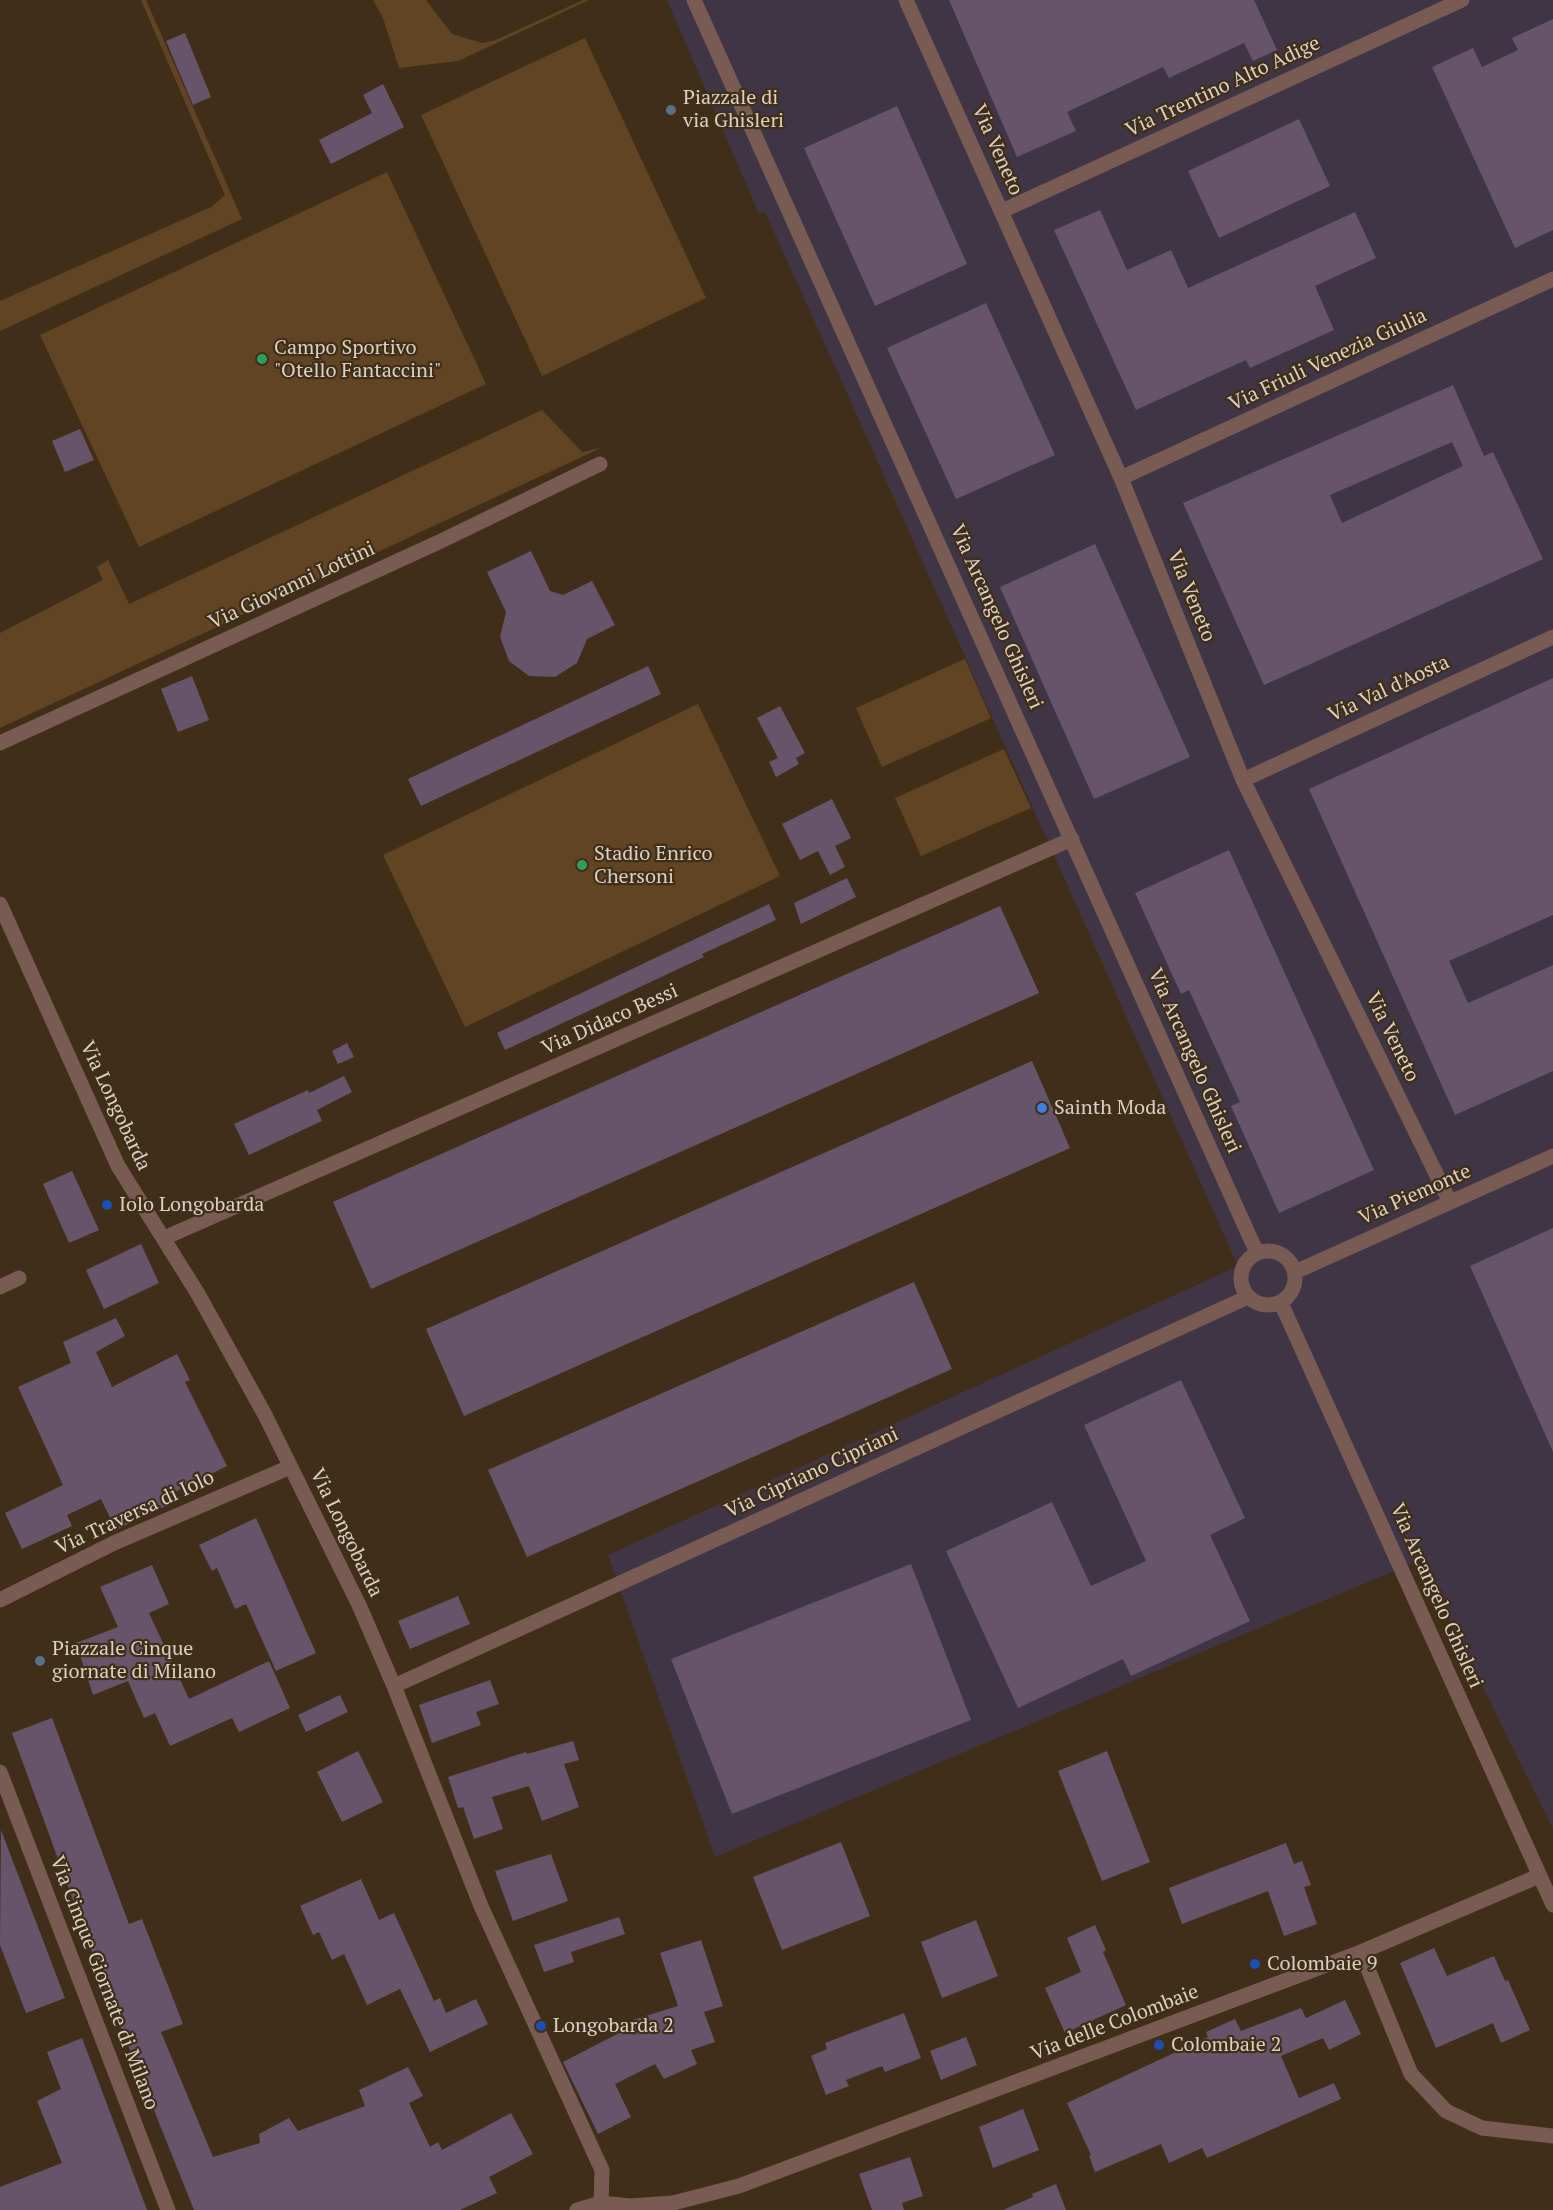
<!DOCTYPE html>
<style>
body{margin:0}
canvas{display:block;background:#402e19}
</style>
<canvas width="1553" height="2210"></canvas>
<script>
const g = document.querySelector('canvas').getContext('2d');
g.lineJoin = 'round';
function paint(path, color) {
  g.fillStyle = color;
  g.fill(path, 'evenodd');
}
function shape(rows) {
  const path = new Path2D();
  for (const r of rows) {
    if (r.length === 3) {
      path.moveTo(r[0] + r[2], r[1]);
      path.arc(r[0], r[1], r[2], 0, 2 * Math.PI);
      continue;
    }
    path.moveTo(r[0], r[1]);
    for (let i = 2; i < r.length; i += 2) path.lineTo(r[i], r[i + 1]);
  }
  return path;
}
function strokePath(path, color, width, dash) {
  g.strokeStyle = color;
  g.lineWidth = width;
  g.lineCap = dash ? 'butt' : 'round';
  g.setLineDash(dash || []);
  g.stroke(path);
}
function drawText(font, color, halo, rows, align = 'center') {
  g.font = font + ' "PT Serif",serif';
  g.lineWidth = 4.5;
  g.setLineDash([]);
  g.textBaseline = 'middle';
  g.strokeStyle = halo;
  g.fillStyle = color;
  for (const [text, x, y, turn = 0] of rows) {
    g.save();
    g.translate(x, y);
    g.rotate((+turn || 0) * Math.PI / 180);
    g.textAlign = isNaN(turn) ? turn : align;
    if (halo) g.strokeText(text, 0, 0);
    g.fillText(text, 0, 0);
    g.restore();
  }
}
paint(shape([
 [667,0,1553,0,1553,1829,1420,1560,715,1857,608,1555,1238,1266,829,353,765,212,759,214]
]), '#403544');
paint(shape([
 [141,0,146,0,242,219,0,331,0,301,211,207,225,195],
 [373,0,426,0,452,34,482,43,496,40,583,0,589,0,458,61,399,68,383,18],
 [585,38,706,298,542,376,421,115],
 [387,172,486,384,139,547,40,335],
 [542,410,582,452,601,448,0,728,0,633,103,580,97,567,108,560,129,604],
 [965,659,991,718,882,767,856,708],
 [698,704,780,876,465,1027,383,855],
 [1004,749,1031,808,921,856,895,798]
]), '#604424');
paint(shape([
 [949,0,1254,0,1277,50,1253,61,1244,43,1169,78,1163,67,1067,112,1076,131,1017,157],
 [1553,19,1553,230,1515,248,1432,67,1473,48,1482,67,1518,50,1512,38],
 [185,33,211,97,193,105,166,41],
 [383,84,404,127,331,164,319,140,372,113,363,95],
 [897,106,967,264,875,306,804,148],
 [1299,119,1330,186,1219,238,1188,171],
 [1100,210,1127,270,1171,250,1188,288,1355,212,1376,258,1315,286,1334,330,1250,368,1246,360,1136,410,1054,230],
 [986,303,1055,455,956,499,887,348],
 [1453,385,1484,456,1493,452,1543,559,1264,685,1183,503],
 [1452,442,1463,466,1342,523,1330,495],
 [80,429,94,460,65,472,52,441],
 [1095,544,1190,757,1094,799,1000,587],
 [531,551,550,591,563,595,592,581,615,625,587,639,577,663,555,677,529,676,509,661,500,637,506,612,487,572],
 [648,666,661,694,421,806,408,779],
 [192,676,209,720,178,732,161,689],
 [1553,678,1553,915,1449,961,1468,1003,1553,965,1553,1071,1455,1115,1309,789],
 [780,706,805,753,796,758,799,764,776,777,769,762,778,758,757,718],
 [832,799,851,838,835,846,845,867,830,875,818,851,800,860,782,824],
 [1229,850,1374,1170,1279,1213,1231,1106,1240,1102,1189,990,1181,994,1135,893],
 [847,878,856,897,801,924,794,903],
 [769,904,776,920,702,954,704,957,505,1050,497,1033],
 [1000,906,1039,993,371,1289,333,1202],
 [347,1043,354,1057,338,1064,332,1051],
 [1032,1061,1070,1148,464,1416,426,1329],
 [344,1076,352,1092,317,1110,322,1121,249,1155,234,1124,308,1090,309,1093],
 [72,1171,99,1230,69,1243,43,1184],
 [1553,1228,1553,1452,1470,1266],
 [141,1244,159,1283,104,1309,86,1270],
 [914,1282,952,1369,527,1557,488,1470],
 [116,1318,125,1336,96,1352,112,1387,177,1354,190,1380,185,1382,227,1466,163,1498,166,1506,116,1530,101,1499,67,1515,72,1526,22,1549,5,1513,63,1485,18,1387,71,1363,63,1342],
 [1181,1380,1245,1518,1210,1535,1250,1621,1131,1676,1123,1659,1018,1708,946,1551,1052,1502,1091,1586,1146,1561,1084,1425],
 [256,1518,316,1653,276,1671,246,1604,235,1609,217,1568,212,1571,199,1545],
 [911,1564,971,1720,732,1814,671,1659],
 [152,1565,169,1604,149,1613,189,1699,269,1661,290,1708,239,1732,232,1718,170,1746,155,1713,144,1718,128,1681,93,1695,76,1643,118,1627,100,1587],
 [458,1596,470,1624,410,1649,398,1621],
 [490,1680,499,1704,476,1712,481,1725,432,1743,419,1705],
 [340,1695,348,1712,306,1732,298,1715],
 [52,1718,129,1924,142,1919,183,2024,161,2032,213,2157,260,2143,259,2134,289,2118,298,2131,365,2106,359,2090,408,2067,423,2096,409,2103,430,2147,438,2142,442,2150,511,2113,533,2154,489,2177,497,2193,460,2210,194,2210,107,1993,12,1733],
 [573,1741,579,1760,564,1764,579,1807,542,1821,529,1786,492,1797,503,1829,474,1839,463,1807,458,1808,448,1777,526,1752,527,1754],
 [358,1751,383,1802,342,1822,317,1772],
 [1107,1751,1150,1862,1102,1881,1058,1771],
 [1,1830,65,1998,26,2013,0,1945],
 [841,1842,870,1916,782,1950,753,1877],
 [1286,1843,1294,1864,1302,1861,1311,1885,1304,1887,1317,1924,1284,1936,1268,1891,1182,1924,1169,1888],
 [551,1854,568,1901,513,1921,495,1871],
 [361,1879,379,1920,394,1913,434,2001,440,1998,446,2013,476,1999,488,2024,430,2052,400,1989,367,2005,344,1954,332,1960,319,1932,313,1935,300,1906],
 [619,1917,625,1934,571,1952,574,1962,544,1972,534,1945],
 [976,1920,998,1976,942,1998,921,1942],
 [1095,1925,1106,1950,1103,1952,1126,2005,1065,2033,1045,1988,1081,1972,1067,1938],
 [701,1940,723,2006,704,2012,715,2042,691,2050,697,2064,664,2079,655,2064,615,2084,631,2117,598,2134,563,2062,623,2031,620,2024,678,2006,660,1953],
 [1434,1948,1447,1976,1494,1956,1505,1981,1508,1980,1530,2030,1501,2043,1493,2023,1436,2048,1400,1963],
 [1345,2000,1361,2034,1329,2050,1323,2038,1281,2056,1299,2098,1334,2083,1341,2099,1207,2158,1202,2148,1169,2163,1161,2144,1095,2172,1089,2156,1091,2155,1067,2103,1208,2037,1206,2032,1235,2019,1241,2031,1301,2008,1306,2018],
 [904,2013,921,2058,885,2072,882,2066,846,2080,849,2086,826,2095,811,2056,827,2049,825,2043],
 [966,2037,977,2065,941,2080,930,2051],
 [82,2038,147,2210,0,2210,0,2187,62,2163,37,2101,61,2089,47,2052],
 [1023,2109,1039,2150,993,2168,979,2127],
 [910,2157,923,2196,902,2203,904,2210,872,2210,859,2174],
 [1056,2184,1066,2210,1003,2210,1033,2197,1032,2194]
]), '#66546b');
strokePath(shape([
 [694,0,1257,1253],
 [906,0,1121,478,1243,780,1450,1202],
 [1002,211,1462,0],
 [1121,478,1553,279],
 [0,743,439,542,600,464],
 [1243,780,1553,637],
 [0,904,118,1166,198,1294,265,1415,359,1605,394,1686,481,1906,602,2170,601,2203],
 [164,1238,1072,839],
 [1268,1278,27],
 [1295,1272,1553,1156],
 [0,1287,19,1278],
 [1281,1303,1553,1905],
 [0,1600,114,1543,290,1467],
 [394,1686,1248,1297],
 [0,1772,168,2210],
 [1361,1952,1411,2074,1446,2111,1482,2128,1553,2136],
 [577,2210,601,2203,630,2206,673,2203,739,2186,1361,1952,1539,1876]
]), '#785b52', 15);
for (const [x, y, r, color] of [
 [671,110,6,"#5c6f8a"],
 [262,359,6,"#2e9e5b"],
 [582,865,6,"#2e9e5b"],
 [1042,1108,6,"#3f7fe0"],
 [107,1205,6,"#1a4fb4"],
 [40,1661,6,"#5c6f8a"],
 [1255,1964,6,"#1a4fb4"],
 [541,2026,6,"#1a4fb4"],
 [1159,2045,6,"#1a4fb4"]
]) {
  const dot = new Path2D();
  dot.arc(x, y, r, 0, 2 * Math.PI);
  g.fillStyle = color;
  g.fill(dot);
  strokePath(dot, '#402e19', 2);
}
drawText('20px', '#dcd0c3', '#402e19', [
 ["Via Trentino Alto Adige",1223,87,-25],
 ["Via Veneto",997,150,66],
 ["Via Friuli Venezia Giulia",1328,360,-25],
 ["Via Giovanni Lottini",292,586,-25],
 ["Via Veneto",1191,596,68],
 ["Via Arcangelo Ghisleri",996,617,66],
 ["Via Val d'Aosta",1389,689,-25],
 ["Via Didaco Bessi",610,1020,-24],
 ["Via Veneto",1392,1037,64],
 ["Via Arcangelo Ghisleri",1194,1061,66],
 ["Via Longobarda",115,1106,65],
 ["Via Piemonte",1415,1195,-24],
 ["Via Cipriano Cipriani",812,1473,-25],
 ["Via Traversa di Iolo",135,1513,-25],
 ["Via Longobarda",346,1533,64],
 ["Via Arcangelo Ghisleri",1436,1596,66],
 ["Via Cinque Giornate di Milano",104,1983,69],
 ["Via delle Colombaie",1115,2023,-21]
]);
drawText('20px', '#dcd0c3', '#402e19', [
 ["Piazzale di",683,98],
 ["via Ghisleri",683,121],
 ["Campo Sportivo",274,348],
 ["\"Otello Fantaccini\"",274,371],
 ["Stadio Enrico",594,854],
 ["Chersoni",594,877],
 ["Sainth Moda",1054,1108],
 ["Iolo Longobarda",119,1205],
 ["Piazzale Cinque",52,1649],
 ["giornate di Milano",52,1672],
 ["Colombaie 9",1267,1964],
 ["Longobarda 2",553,2026],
 ["Colombaie 2",1171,2045]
], 'left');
</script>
